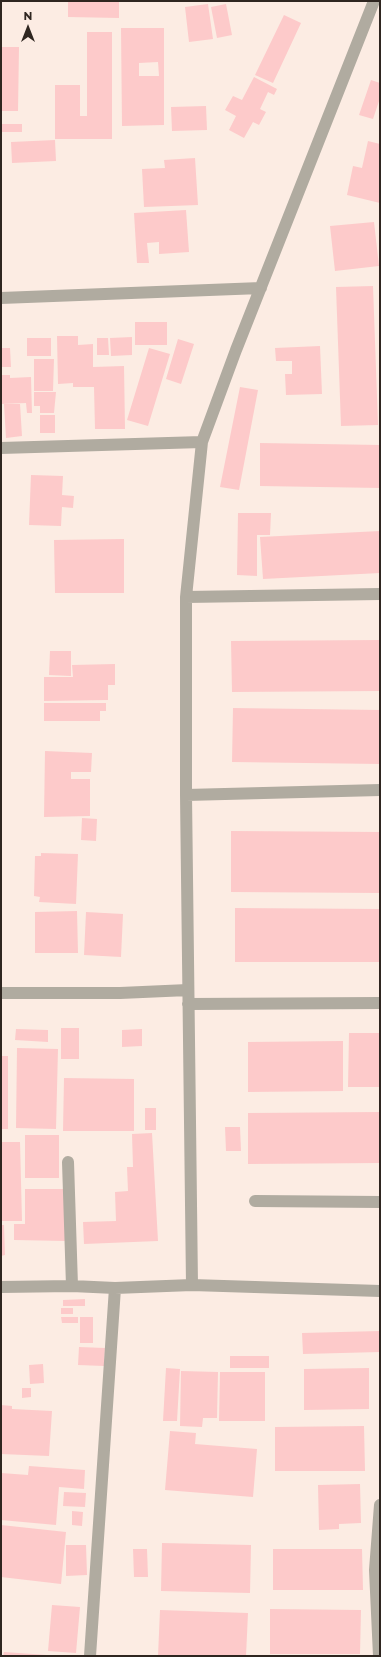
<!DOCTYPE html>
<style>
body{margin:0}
#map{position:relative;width:381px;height:1657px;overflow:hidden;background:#fcece3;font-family:Montserrat,sans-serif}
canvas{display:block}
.frame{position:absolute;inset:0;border:2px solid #2f2620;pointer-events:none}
.north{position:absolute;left:8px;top:8px;width:40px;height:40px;-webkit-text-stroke:3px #fcece3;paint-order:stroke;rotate:0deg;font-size:11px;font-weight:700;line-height:16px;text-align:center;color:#2f2620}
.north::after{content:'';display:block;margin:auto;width:14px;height:18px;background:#2f2620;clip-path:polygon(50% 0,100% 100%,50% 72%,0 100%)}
</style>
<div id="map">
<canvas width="381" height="1657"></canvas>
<div class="frame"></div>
<div class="north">N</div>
</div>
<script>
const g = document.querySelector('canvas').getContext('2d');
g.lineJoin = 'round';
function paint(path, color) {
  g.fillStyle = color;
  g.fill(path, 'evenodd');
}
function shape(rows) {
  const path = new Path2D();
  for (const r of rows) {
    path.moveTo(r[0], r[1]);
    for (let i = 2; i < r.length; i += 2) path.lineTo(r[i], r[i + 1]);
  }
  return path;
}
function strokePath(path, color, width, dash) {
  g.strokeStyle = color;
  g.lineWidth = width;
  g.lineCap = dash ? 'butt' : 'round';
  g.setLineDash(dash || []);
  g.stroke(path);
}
paint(shape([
 [68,1,119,2,119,18,68,17],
 [208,4,213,39,189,42,185,7],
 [226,4,232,35,217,38,211,7],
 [284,15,301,23,273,83,255,75],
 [121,28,164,28,164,125,122,126],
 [158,62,159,76,139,76,139,63],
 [87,32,112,32,112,139,55,139,55,85,80,85,80,116,87,116],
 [1,47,19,47,18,111,1,111],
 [254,77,277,89,274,95,268,92,260,109,266,112,259,125,253,122,244,138,229,130,236,116,225,110,233,96,242,100],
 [371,80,380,83,380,98,373,119,359,115],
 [206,106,207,130,172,131,171,107],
 [1,124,22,124,22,132,1,132],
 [55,140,56,161,12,163,11,142],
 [368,141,380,144,380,203,347,195,353,166,362,168],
 [195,158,198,205,144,207,142,169,165,168,164,160],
 [186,210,189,252,159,254,159,242,147,243,149,263,137,263,134,213],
 [374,222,379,266,335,271,330,226],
 [373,286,378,425,341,426,336,287],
 [135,322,167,322,167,345,135,345],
 [57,336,78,336,78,345,93,344,93,367,124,366,125,429,95,429,94,387,73,387,73,383,58,384],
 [132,337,132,355,111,356,110,338],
 [27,338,51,338,51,356,27,356],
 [97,338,108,338,109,355,97,355],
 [178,339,194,344,181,384,166,379],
 [320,346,322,394,286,395,285,374,292,374,292,361,276,361,275,348],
 [1,348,10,348,11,367,1,367],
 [149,348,170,354,148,426,127,420],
 [34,359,54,359,53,391,34,391],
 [1,375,10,375,10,378,31,377,32,413,27,413,26,403,1,404],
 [240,387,258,390,239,490,220,487],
 [34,392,56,392,54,413,40,413,40,406,34,406],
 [4,404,20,404,22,436,6,438],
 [40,415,55,415,55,433,40,433],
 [260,443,380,445,380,488,260,486],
 [31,475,63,476,62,495,74,496,73,508,62,507,61,526,29,525],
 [238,513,271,513,270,535,257,535,257,576,237,575],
 [380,531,380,573,263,579,260,537],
 [124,539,124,593,55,593,54,540],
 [380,640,380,691,232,692,231,641],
 [50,651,71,651,71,676,49,675],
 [115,664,115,685,108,685,108,700,44,701,44,677,73,677,72,665],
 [44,703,106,703,106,711,100,711,100,721,44,721],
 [233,708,380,710,380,764,232,762],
 [45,751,92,753,91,772,71,772,71,779,90,779,90,816,44,817],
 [82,818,97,819,96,841,81,840],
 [231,831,380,832,380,893,231,892],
 [41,853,78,854,76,904,39,902,40,897,34,896,35,856,41,856],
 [235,908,380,909,380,962,235,962],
 [77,911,78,953,35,953,35,912],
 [86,912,123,914,121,957,84,955],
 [61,1028,79,1028,79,1059,61,1059],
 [16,1029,48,1030,48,1042,15,1040],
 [142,1029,142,1046,122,1047,122,1030],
 [349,1033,380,1033,380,1087,348,1087],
 [343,1041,343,1091,248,1092,248,1042],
 [17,1048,58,1049,56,1129,16,1128],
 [1,1056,8,1056,8,1129,1,1129],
 [64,1078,134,1079,134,1131,63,1131],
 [145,1108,156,1108,156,1130,145,1130],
 [380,1112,380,1163,248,1164,248,1113],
 [225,1127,240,1127,241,1151,226,1151],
 [152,1133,158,1241,84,1244,83,1222,116,1221,115,1192,128,1191,127,1167,133,1167,132,1134],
 [25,1135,59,1135,59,1178,25,1178],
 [1,1142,20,1142,22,1221,1,1221],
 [25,1189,67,1189,66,1241,14,1240,14,1224,25,1224],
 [1,1225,4,1225,5,1255,1,1256],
 [85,1299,85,1306,63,1306,63,1300],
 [61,1308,73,1308,73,1314,61,1314],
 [61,1317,78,1317,78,1323,62,1323],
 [80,1317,93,1317,93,1343,80,1343],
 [380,1331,380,1352,303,1354,302,1333],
 [79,1347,105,1348,104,1366,78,1365],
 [230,1356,269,1356,269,1368,230,1368],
 [43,1364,44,1383,30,1384,29,1365],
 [166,1368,180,1369,177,1421,163,1421],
 [369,1368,369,1409,304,1410,304,1369],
 [181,1371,218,1372,217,1418,203,1418,202,1427,180,1426],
 [220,1372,265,1372,265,1421,219,1421],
 [22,1388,31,1388,31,1397,22,1398],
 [1,1405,12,1406,12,1409,52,1411,49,1456,1,1454],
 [364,1426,365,1471,275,1471,275,1427],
 [170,1431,196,1433,195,1444,257,1449,253,1497,165,1490],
 [29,1466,85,1470,84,1489,59,1487,56,1525,1,1520,1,1473,28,1475],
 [360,1484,361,1523,339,1524,339,1529,319,1530,318,1485],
 [64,1492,86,1493,85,1507,63,1506],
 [72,1511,83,1512,82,1526,72,1525],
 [1,1525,66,1532,61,1584,1,1577],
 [162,1543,251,1545,250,1593,161,1591],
 [66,1545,86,1545,87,1575,66,1576],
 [133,1549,147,1549,148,1577,134,1577],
 [273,1549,362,1549,363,1590,273,1590],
 [52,1605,80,1607,76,1653,48,1651],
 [270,1609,361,1610,360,1654,270,1654],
 [160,1610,248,1613,246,1656,158,1656],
 [4,1652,47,1655,47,1656,3,1656]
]), '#fdcaca');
strokePath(shape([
 [1,298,261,288],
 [1,448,202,442],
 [186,597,380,594],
 [186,795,380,790],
 [1,993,120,993,188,990],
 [188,1004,380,1003],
 [68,1162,72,1286],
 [255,1201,380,1202],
 [192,1285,186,795,186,597,202,442,236,350,374,1],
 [1,1287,72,1286,115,1288,192,1285,380,1291],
 [90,1656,115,1288],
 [379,1656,375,1570,380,1505]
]), '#b0aba0', 12);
</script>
